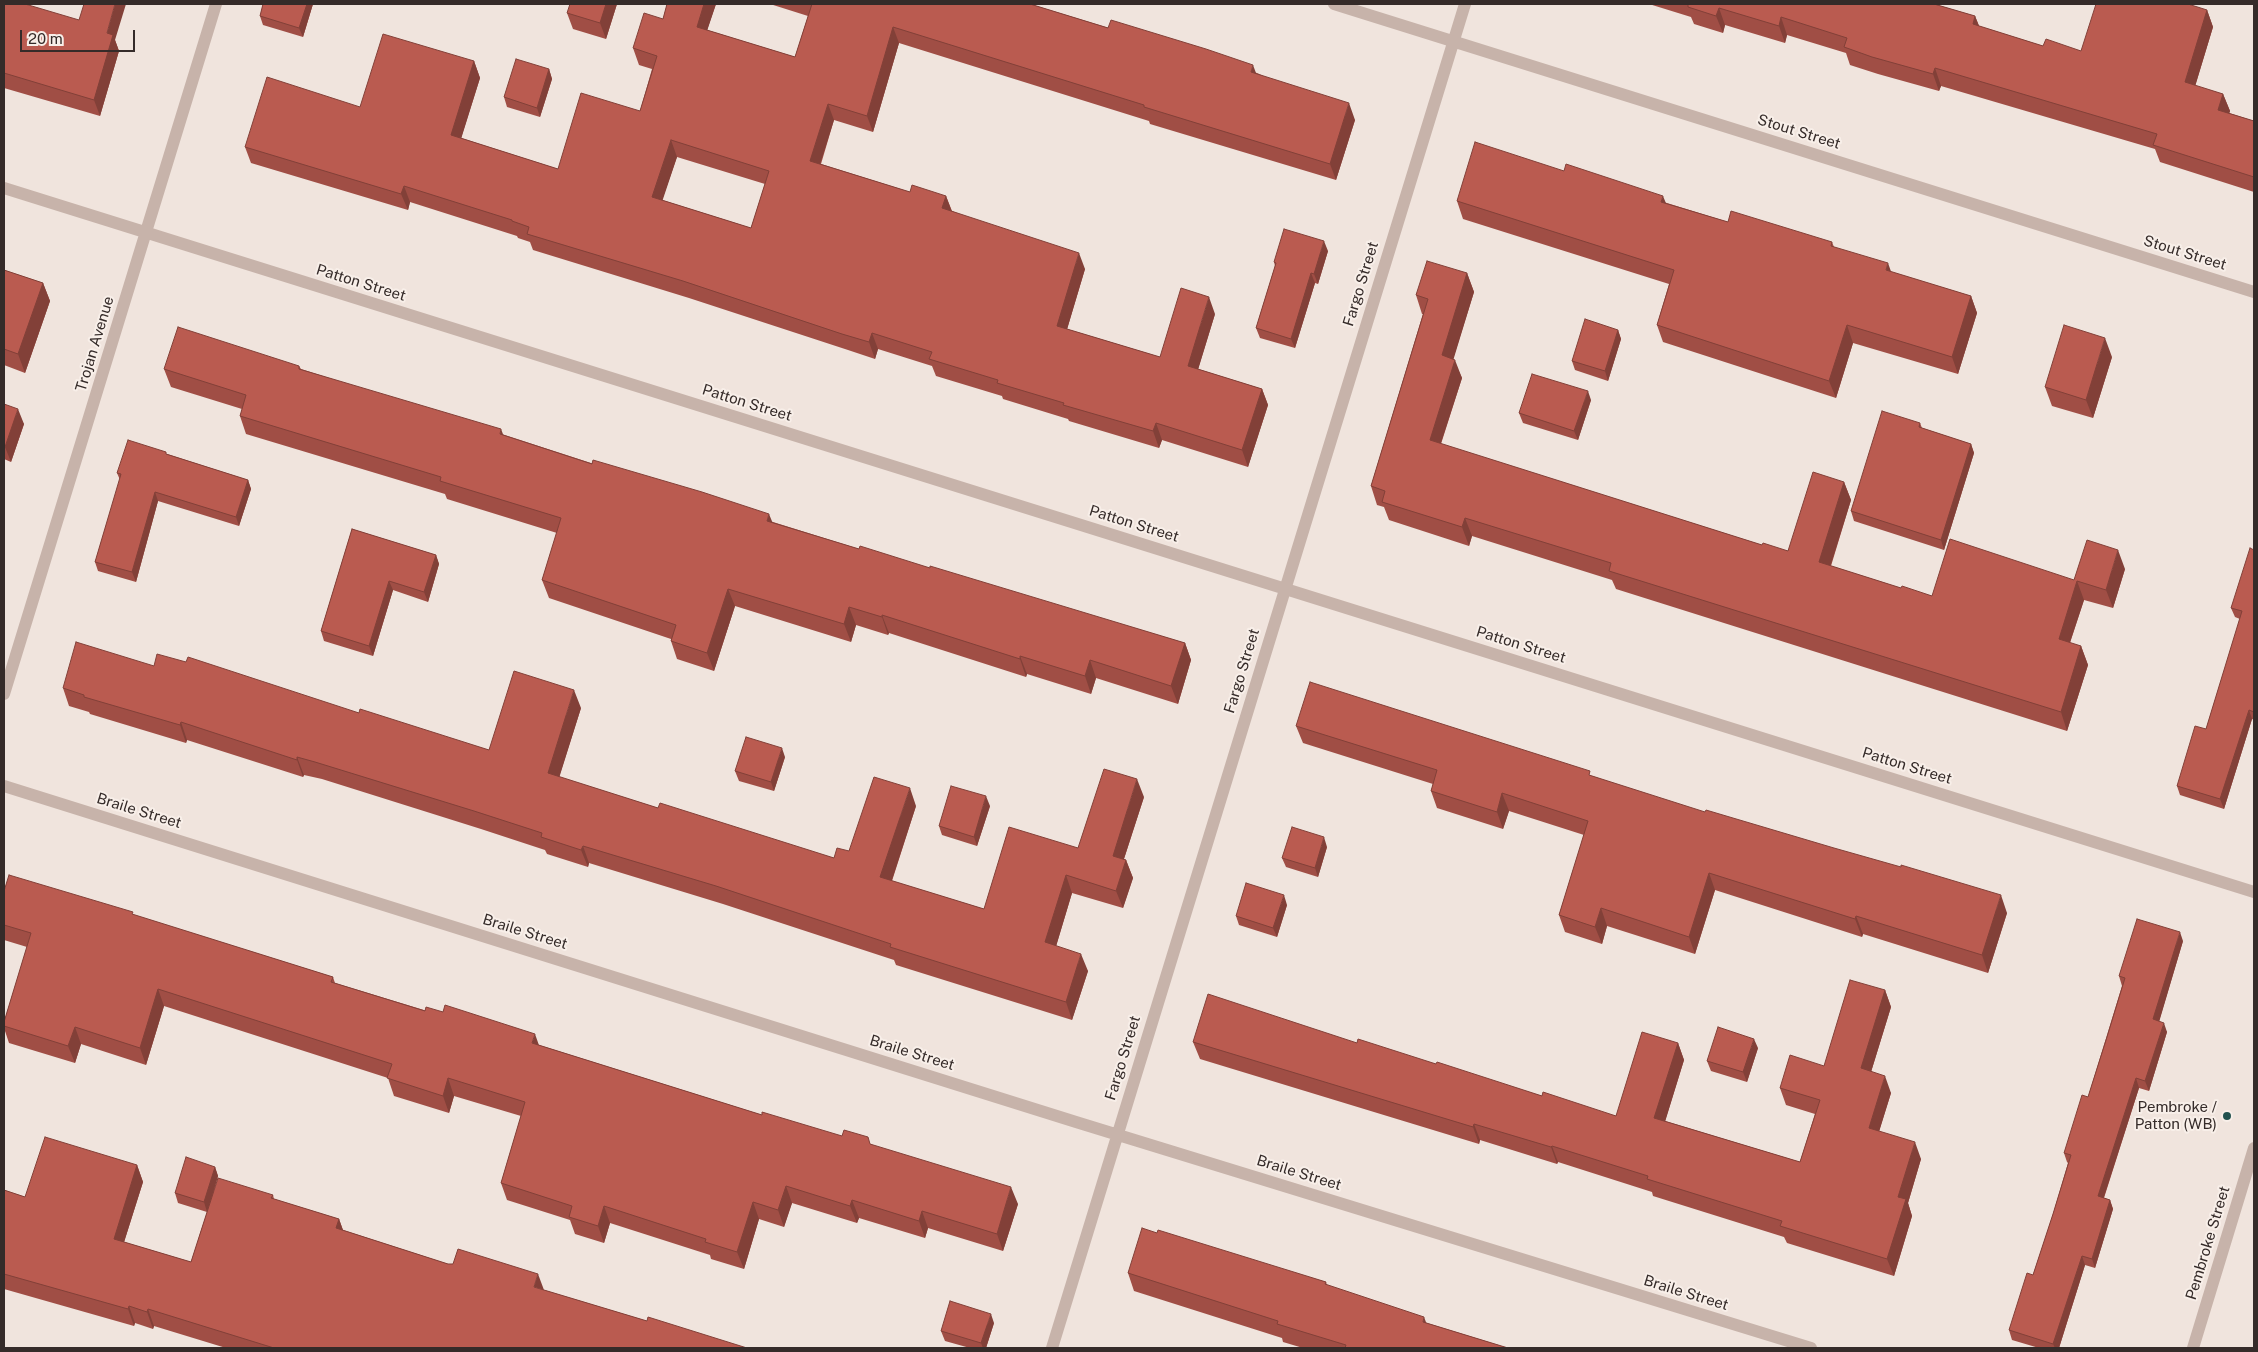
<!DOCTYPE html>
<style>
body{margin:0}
#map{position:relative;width:2258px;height:1352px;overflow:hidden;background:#f0e4dd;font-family:"Public Sans",sans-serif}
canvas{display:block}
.frame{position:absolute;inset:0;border:5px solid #352b29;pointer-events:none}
.scale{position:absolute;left:20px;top:30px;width:115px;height:22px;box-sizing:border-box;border:2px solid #352b29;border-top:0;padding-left:6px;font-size:15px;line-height:18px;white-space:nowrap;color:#352b29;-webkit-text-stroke:4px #f8efe9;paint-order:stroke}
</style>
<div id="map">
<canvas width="2258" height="1352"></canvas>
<div class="frame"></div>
<div class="scale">20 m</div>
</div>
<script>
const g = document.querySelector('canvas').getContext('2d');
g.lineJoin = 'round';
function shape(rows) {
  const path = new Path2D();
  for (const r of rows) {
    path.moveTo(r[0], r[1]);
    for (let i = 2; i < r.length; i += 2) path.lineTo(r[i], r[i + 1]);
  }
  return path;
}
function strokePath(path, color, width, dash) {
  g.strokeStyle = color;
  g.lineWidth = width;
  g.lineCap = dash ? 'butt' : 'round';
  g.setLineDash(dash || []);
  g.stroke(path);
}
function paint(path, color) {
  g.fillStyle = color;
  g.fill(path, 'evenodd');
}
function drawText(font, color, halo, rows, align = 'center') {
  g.font = font + ' "Public Sans",sans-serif';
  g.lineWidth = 4;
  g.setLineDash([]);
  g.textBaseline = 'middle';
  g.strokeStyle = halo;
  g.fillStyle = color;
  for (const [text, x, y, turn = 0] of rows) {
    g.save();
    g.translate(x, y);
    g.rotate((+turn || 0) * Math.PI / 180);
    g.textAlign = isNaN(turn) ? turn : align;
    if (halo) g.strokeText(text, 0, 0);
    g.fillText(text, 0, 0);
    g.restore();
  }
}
strokePath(shape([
 [1334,4,2254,292],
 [4,188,2254,892],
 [4,694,216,4],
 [4,786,1076,1122,1811,1348],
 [1052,1348,1465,4],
 [2193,1348,2254,1148]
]), '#c7b3aa', 12);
paint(shape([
 [4,4,115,40,119,51,100,116,4,88],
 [263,4,313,4,303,37,263,25,260,16],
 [617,4,606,39,573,29,567,13],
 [667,4,716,4,707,30,795,57,808,16,770,4,1030,4,1257,73,1355,120,1336,180,1150,124,1149,121,899,43,873,132,834,120,821,164,910,192,946,196,952,211,1085,269,1067,329,1160,357,1215,314,1198,369,1262,389,1268,405,1248,467,1162,440,1159,448,1069,421,1068,419,1003,399,1002,396,936,376,932,366,878,349,875,359,848,350,689,298,533,250,530,242,518,238,517,236,410,202,408,210,251,163,245,147,360,107,474,61,480,78,461,138,558,169,640,111,652,69,639,65,633,48,663,19],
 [677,157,765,184,751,228,662,200],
 [1649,4,1934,4,1975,16,1979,26,2043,46,2081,51,2207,10,2213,27,2195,86,2223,94,2230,111,2229,113,2254,121,2254,192,2160,162,2155,149,1941,86,1939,91,1878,74,1850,65,1846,53,1787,35,1785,43,1725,25,1723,33,1694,24,1691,17],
 [549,69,552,79,540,117,507,107,504,97],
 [1564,171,1728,222,1832,242,1834,247,1891,272,1971,296,1977,313,1958,374,1853,343,1836,398,1663,342,1657,325,1669,284,1463,219,1457,201],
 [1328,251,1318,284,1315,283,1295,348,1260,338,1256,328,1275,266,1274,262],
 [4,270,43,283,50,301,25,373,4,365],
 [1467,273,1474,292,1453,359,1462,378,1441,444,1762,545,1788,551,1844,482,1851,500,1831,566,1901,588,1932,596,2074,580,2125,569,2113,608,2084,600,2070,643,2081,646,2088,665,2067,731,1616,589,1612,580,1472,536,1469,546,1389,520,1384,507,1377,505,1371,486,1423,314,1422,314,1416,295],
 [1618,330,1621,339,1608,381,1575,370,1572,361],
 [2112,357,2093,418,2052,406,2045,387],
 [299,366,301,369,773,522,859,549,930,568,1185,643,1191,660,1178,704,1096,678,1091,694,1027,674,1026,677,889,633,888,635,856,625,851,642,735,606,714,671,677,659,671,641,671,639,549,598,542,580,557,533,447,499,445,494,246,434,240,416,242,409,171,387,164,369],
 [1591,400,1578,440,1523,423,1519,413],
 [4,404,24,424,11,462,4,459],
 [1920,423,1922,428,1971,444,1974,453,1944,550,1854,521,1851,511],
 [167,454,248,480,251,489,239,526,158,501,136,582,98,571,95,562,120,480,117,473],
 [352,529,436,555,439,564,428,602,393,590,373,656,324,641,321,631],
 [2254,550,2254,720,2252,719,2224,809,2180,795,2177,786,2206,729,2240,619,2235,617,2231,608],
 [154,666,359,713,489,750,581,708,559,777,658,808,834,858,849,851,916,806,892,881,984,909,1078,848,1144,797,1124,859,1126,860,1133,878,1123,908,1072,893,1056,946,1088,971,1072,1020,896,965,894,960,723,904,589,863,588,867,547,854,545,850,481,829,322,779,304,775,303,777,187,740,186,743,90,714,89,712,69,706,63,688],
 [1296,726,1592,776,2007,913,1988,973,1863,934,1862,937,1715,890,1695,954,1607,926,1602,944,1565,932,1559,915,1584,835,1509,811,1503,829,1437,808,1431,791,1433,784,1303,743],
 [785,757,774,791,739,781,735,771],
 [990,806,977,846,942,835,939,826],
 [1327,847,1318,877,1286,867,1282,858],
 [4,891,134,915,333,977,335,983,539,1045,762,1115,870,1144,1018,1204,1003,1251,928,1228,925,1238,859,1218,857,1223,792,1203,784,1227,759,1219,744,1269,711,1259,710,1255,610,1223,604,1243,575,1234,570,1220,507,1200,501,1183,521,1116,454,1096,449,1113,394,1096,388,1078,164,1006,146,1065,81,1044,75,1063,9,1043,4,1028,4,1022,27,947,4,940],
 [1287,905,1277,937,1239,925,1236,916],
 [2183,941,2159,1021,2167,1032,2149,1091,2139,1088,2104,1198,2110,1200,2113,1209,2095,1268,2085,1265,2059,1348,2039,1348,2012,1340,2009,1330,2033,1275,2053,1214,2068,1163,2067,1162,2064,1153,2088,1097,2122,986,2119,976],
 [1885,990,1891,1007,1871,1072,1891,1093,1879,1131,1921,1159,1908,1203,1912,1216,1894,1276,1787,1243,1784,1237,1653,1196,1652,1192,1558,1162,1557,1164,1480,1140,1479,1144,1200,1059,1193,1042,1357,1043,1436,1064,1542,1096,1616,1116,1678,1043,1684,1060,1665,1121,1800,1162,1815,1114,1786,1105,1780,1088,1824,1066],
 [1758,1048,1747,1082,1711,1071,1707,1061],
 [137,1165,143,1182,124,1242,191,1262,207,1212,178,1203,175,1193,215,1167,218,1176,214,1191,273,1195,274,1199,339,1219,343,1230,448,1264,544,1290,647,1321,747,1348,226,1348,154,1326,153,1329,135,1323,134,1326,4,1289,4,1190,25,1197],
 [1157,1233,1326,1282,1327,1285,1427,1323,1508,1348,1303,1348,1283,1342,1282,1338,1134,1291,1128,1273],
 [994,1323,986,1348,970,1348,945,1341,941,1331]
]), '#a04e45');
paint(shape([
 [115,4,126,4,115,40,119,51,100,116,94,100,107,33],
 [307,4,313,4,303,37,299,28],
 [606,4,617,4,606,39,600,23],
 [704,4,716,4,703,43,697,27],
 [1719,8,1725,25,1723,33,1716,16],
 [2207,10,2213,27,2191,100,2185,82],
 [1975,16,1982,33,1973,24],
 [1781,17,1787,35,1785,43,1779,26],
 [893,27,899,43,873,132,867,116],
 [474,61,480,78,457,152,451,135],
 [1253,65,1259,81,1251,72],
 [1935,68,1941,86,1939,91,1933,74],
 [549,69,552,79,540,117,537,108],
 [2223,94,2230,111,2225,127,2218,110],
 [1349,103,1355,120,1336,180,1330,164],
 [828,104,834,120,816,177,810,161],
 [671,140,677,157,658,214,652,197],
 [404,186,410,202,408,210,401,194],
 [946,196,952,212,942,208],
 [1663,196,1670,213,1661,202],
 [1324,241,1328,251,1318,284,1314,274],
 [1079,253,1085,269,1063,343,1057,326],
 [1888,263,1894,280,1886,270],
 [1311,273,1315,283,1295,348,1291,339],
 [1467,273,1474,292,1449,374,1442,355],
 [43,283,50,301,25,373,18,354],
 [1971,296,1977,313,1958,374,1952,357],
 [1209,297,1215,314,1194,383,1188,366],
 [1847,325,1853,343,1836,398,1829,381],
 [1618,330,1621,339,1608,381,1605,371],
 [872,333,878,349,875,359,869,342],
 [2105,338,2112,357,2093,418,2086,400],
 [1455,360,1462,378,1436,458,1430,440],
 [1262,389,1268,405,1248,467,1242,450],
 [1588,391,1591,400,1578,440,1574,431],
 [18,409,24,424,11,462,5,447],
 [1156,423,1162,440,1159,448,1153,431],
 [501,429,508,447,500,434],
 [1971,444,1974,453,1944,550,1941,540],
 [248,480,251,489,239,526,236,517],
 [1844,482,1851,500,1826,580,1819,562],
 [155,492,158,501,136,582,132,572],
 [769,514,776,531,767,521],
 [1465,518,1472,536,1469,546,1462,527],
 [2118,550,2125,569,2113,608,2106,590],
 [436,555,439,564,428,602,424,592],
 [389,581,393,590,373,656,369,646],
 [2077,581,2084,600,2065,657,2059,639],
 [728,589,735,606,714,671,707,653],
 [849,607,856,625,851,642,844,624],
 [882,615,889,633,888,635,882,617],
 [1185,643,1191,660,1178,704,1171,686],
 [2081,646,2088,665,2067,731,2061,712],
 [1020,656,1027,674,1026,677,1020,659],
 [1090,660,1096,678,1091,694,1085,676],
 [574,690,581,708,555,791,548,773],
 [2249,710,2252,719,2224,809,2220,799],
 [181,722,187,740,186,743,180,725],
 [782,748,785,757,774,791,771,782],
 [297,757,304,775,303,777,297,760],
 [1137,779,1144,797,1119,874,1113,856],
 [910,788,916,806,887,895,880,877],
 [1502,793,1509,811,1503,829,1497,812],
 [986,796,990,806,977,846,974,837],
 [1324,837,1327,847,1318,877,1315,868],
 [583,846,589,863,588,867,581,850],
 [1126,860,1133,878,1123,908,1116,891],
 [1709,873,1715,890,1695,954,1689,937],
 [1066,875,1072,893,1052,960,1045,942],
 [1284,895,1287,905,1277,937,1273,928],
 [2001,895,2007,913,1988,973,1982,955],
 [1601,908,1607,926,1602,944,1595,927],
 [1856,916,1863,934,1862,937,1855,919],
 [2180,932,2183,941,2157,1029,2153,1019],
 [1081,954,1088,971,1072,1020,1066,1002],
 [158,989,164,1006,146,1065,140,1048],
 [1885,990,1891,1007,1867,1085,1861,1068],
 [2164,1023,2167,1032,2149,1091,2145,1081],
 [75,1027,81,1044,75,1063,68,1046],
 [535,1034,541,1051,532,1043],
 [1754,1039,1758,1048,1747,1082,1743,1072],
 [1678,1043,1684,1060,1661,1135,1654,1118],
 [1885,1076,1891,1093,1875,1145,1869,1128],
 [448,1078,454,1096,449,1113,443,1096],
 [2136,1078,2139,1088,2101,1206,2098,1196],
 [1474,1124,1480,1140,1479,1144,1473,1127],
 [1915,1142,1921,1159,1908,1203,1912,1216,1894,1276,1887,1259,1898,1197],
 [1552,1146,1558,1162,1557,1164,1551,1147],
 [137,1165,143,1182,120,1255,114,1239],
 [215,1167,218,1176,207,1212,204,1202],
 [786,1186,792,1203,784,1227,778,1210],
 [1011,1187,1018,1204,1003,1251,997,1234],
 [852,1200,859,1218,857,1223,850,1206],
 [2110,1200,2113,1209,2095,1268,2092,1259],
 [753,1202,759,1219,744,1269,737,1252],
 [604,1206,610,1223,604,1243,598,1226],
 [922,1211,928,1228,925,1238,919,1221],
 [339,1219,345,1236,336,1228],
 [2082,1256,2085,1265,2059,1348,2055,1348,2053,1344],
 [538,1274,544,1290,534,1287],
 [129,1306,135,1323,134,1326,128,1309],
 [148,1309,154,1326,153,1329,147,1312],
 [991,1314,994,1323,986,1348,983,1348,981,1343],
 [1424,1317,1431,1335,1423,1322]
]), '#824038');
const building = shape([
 [4,4,25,4,79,20,84,4,115,4,107,33,113,35,94,100,4,73,4,4],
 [263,4,307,4,299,28,260,16,263,4],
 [570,4,606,4,600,23,567,13,570,4],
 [667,4,704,4,697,27,795,57,812,4,1030,4,1108,28,1111,20,1206,49,1253,65,1251,72,1349,103,1330,164,1144,107,1144,105,893,27,867,116,828,104,810,161,910,192,912,185,946,196,942,208,1079,253,1057,326,1160,357,1181,288,1209,297,1188,366,1262,389,1242,450,1156,423,1153,431,1063,405,1064,403,997,383,998,380,929,359,932,352,872,333,869,342,842,334,683,281,527,234,529,227,512,221,512,220,404,186,401,194,245,147,267,77,360,107,383,34,474,61,451,135,558,169,581,93,640,111,657,56,633,48,644,13,663,19,667,4],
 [671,140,769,171,751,228,652,197,671,140],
 [1688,4,1934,4,1975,16,1973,24,2043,46,2046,39,2081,51,2096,4,2188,4,2207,10,2185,82,2223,94,2218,110,2254,121,2254,177,2153,145,2157,134,1935,68,1933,74,1872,57,1844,47,1847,38,1781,17,1779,26,1719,8,1716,16,1688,7,1688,4],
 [516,59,549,69,537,108,504,97,516,59],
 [1475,142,1564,171,1566,164,1663,196,1661,202,1728,222,1731,211,1832,242,1831,246,1888,263,1886,270,1971,296,1952,357,1847,325,1829,381,1657,325,1674,270,1457,201,1475,142],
 [1284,229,1324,241,1314,274,1311,273,1291,339,1256,328,1276,263,1274,262,1284,229],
 [1427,261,1467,273,1442,355,1455,360,1430,440,1762,545,1763,543,1788,551,1813,472,1844,482,1819,562,1901,588,1902,586,1932,596,1950,539,2074,580,2087,540,2118,550,2106,590,2077,581,2059,639,2081,646,2061,712,1609,571,1611,563,1465,518,1462,527,1382,502,1385,491,1371,486,1428,299,1416,295,1427,261],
 [4,270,43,283,18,354,4,349,4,270],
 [1585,319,1618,330,1605,371,1572,361,1585,319],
 [2064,325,2105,338,2086,400,2045,387,2064,325],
 [178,327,299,366,299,369,501,429,500,434,592,464,593,460,702,492,769,514,767,521,859,549,860,546,930,568,930,566,1185,643,1171,686,1090,660,1085,676,1020,656,1020,659,882,615,882,617,849,607,844,624,728,589,707,653,671,641,676,625,542,580,561,518,440,481,441,477,240,416,246,395,164,369,178,327],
 [1532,374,1588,391,1574,431,1519,413,1532,374],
 [4,404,18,409,5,447,4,446,4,404],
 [1882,411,1920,423,1919,427,1971,444,1941,540,1851,511,1882,411],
 [128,440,166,452,166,454,248,480,236,517,155,492,132,572,95,562,121,474,117,473,128,440],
 [352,529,436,555,424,592,389,581,369,646,321,631,352,529],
 [2250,548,2254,550,2254,712,2249,710,2220,799,2177,786,2195,726,2206,729,2242,611,2231,608,2250,548],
 [76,642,154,666,157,654,186,662,188,657,359,713,360,709,489,750,514,671,574,690,548,773,658,808,660,803,834,858,837,848,849,851,874,777,910,788,880,877,984,909,1009,827,1078,848,1104,769,1137,779,1113,856,1126,860,1116,891,1066,875,1045,942,1081,954,1066,1002,890,947,891,944,716,886,583,846,581,850,541,837,542,833,474,811,315,762,297,757,297,760,181,722,180,725,84,697,84,695,63,688,76,642],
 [1310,682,1590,771,1589,775,1705,812,1706,810,1834,848,1901,867,1901,865,2001,895,1982,955,1856,916,1855,919,1709,873,1689,937,1601,908,1595,927,1559,915,1588,821,1502,793,1497,812,1431,791,1437,770,1296,726,1310,682],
 [746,737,782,748,771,782,735,771,746,737],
 [951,786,986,796,974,837,939,826,951,786],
 [1292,827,1324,837,1315,868,1282,858,1292,827],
 [9,875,133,912,132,914,333,977,331,982,425,1011,426,1007,443,1012,445,1005,535,1034,532,1043,762,1115,762,1112,842,1136,844,1130,868,1137,870,1144,1011,1187,997,1234,922,1211,919,1221,852,1200,850,1206,786,1186,778,1210,753,1202,737,1252,705,1242,706,1239,604,1206,598,1226,569,1217,572,1206,501,1183,525,1102,448,1078,443,1096,387,1078,392,1064,158,989,140,1048,75,1027,68,1046,4,1026,4,1022,31,933,4,925,4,891,9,875],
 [1246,883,1284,895,1273,928,1236,916,1246,883],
 [2137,919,2180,932,2153,1019,2164,1023,2145,1081,2136,1078,2098,1196,2110,1200,2092,1259,2082,1256,2053,1344,2009,1330,2027,1273,2033,1275,2053,1214,2071,1155,2064,1153,2082,1095,2088,1097,2107,1037,2125,978,2119,976,2137,919],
 [1850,980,1885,990,1861,1068,1885,1076,1869,1128,1915,1142,1898,1197,1906,1199,1887,1259,1780,1226,1782,1221,1647,1179,1648,1176,1552,1146,1551,1147,1474,1124,1473,1127,1193,1042,1208,994,1357,1043,1358,1039,1436,1064,1437,1062,1542,1096,1543,1092,1616,1116,1642,1032,1678,1043,1654,1118,1800,1162,1820,1100,1780,1088,1790,1055,1824,1066,1850,980],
 [1718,1027,1754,1039,1743,1072,1707,1061,1718,1027],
 [45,1137,137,1165,114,1239,191,1262,218,1178,273,1195,271,1198,339,1219,336,1228,448,1264,453,1264,458,1249,538,1274,534,1287,647,1321,648,1317,747,1348,274,1348,148,1309,147,1312,129,1306,128,1309,4,1274,4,1190,25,1197,45,1137],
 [186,1157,215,1167,204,1202,175,1193,186,1157],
 [1142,1228,1157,1233,1158,1230,1326,1282,1325,1284,1424,1317,1423,1322,1508,1348,1345,1348,1346,1345,1277,1324,1278,1321,1128,1273,1142,1228],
 [950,1301,991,1314,981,1343,941,1331,950,1301]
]);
paint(building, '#ba5b50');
strokePath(building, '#824038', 1);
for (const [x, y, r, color] of [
 [2227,1116,5,"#22524f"]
]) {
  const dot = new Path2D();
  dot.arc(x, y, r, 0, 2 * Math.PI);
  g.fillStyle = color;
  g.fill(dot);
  strokePath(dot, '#f8efe9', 2);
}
drawText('15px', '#352b29', '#f8efe9', [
 ["Stout Street",1799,132,17],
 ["Stout Street",2185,253,17],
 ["Patton Street",361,283,17],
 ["Fargo Street",1361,284,-73],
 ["Trojan Avenue",95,344,-73],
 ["Patton Street",747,403,17],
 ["Patton Street",1134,524,17],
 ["Patton Street",1521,645,17],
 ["Fargo Street",1242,671,-73],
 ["Patton Street",1907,766,17],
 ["Braile Street",139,811,17],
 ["Braile Street",525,932,17],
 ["Braile Street",912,1053,17],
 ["Fargo Street",1123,1058,-73],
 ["Braile Street",1299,1173,17],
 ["Pembroke Street",2208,1243,-73],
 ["Braile Street",1686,1293,17]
]);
drawText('15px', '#352b29', '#f8efe9', [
 ["Pembroke /",2217,1107],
 ["Patton (WB)",2217,1124]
], 'right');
</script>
